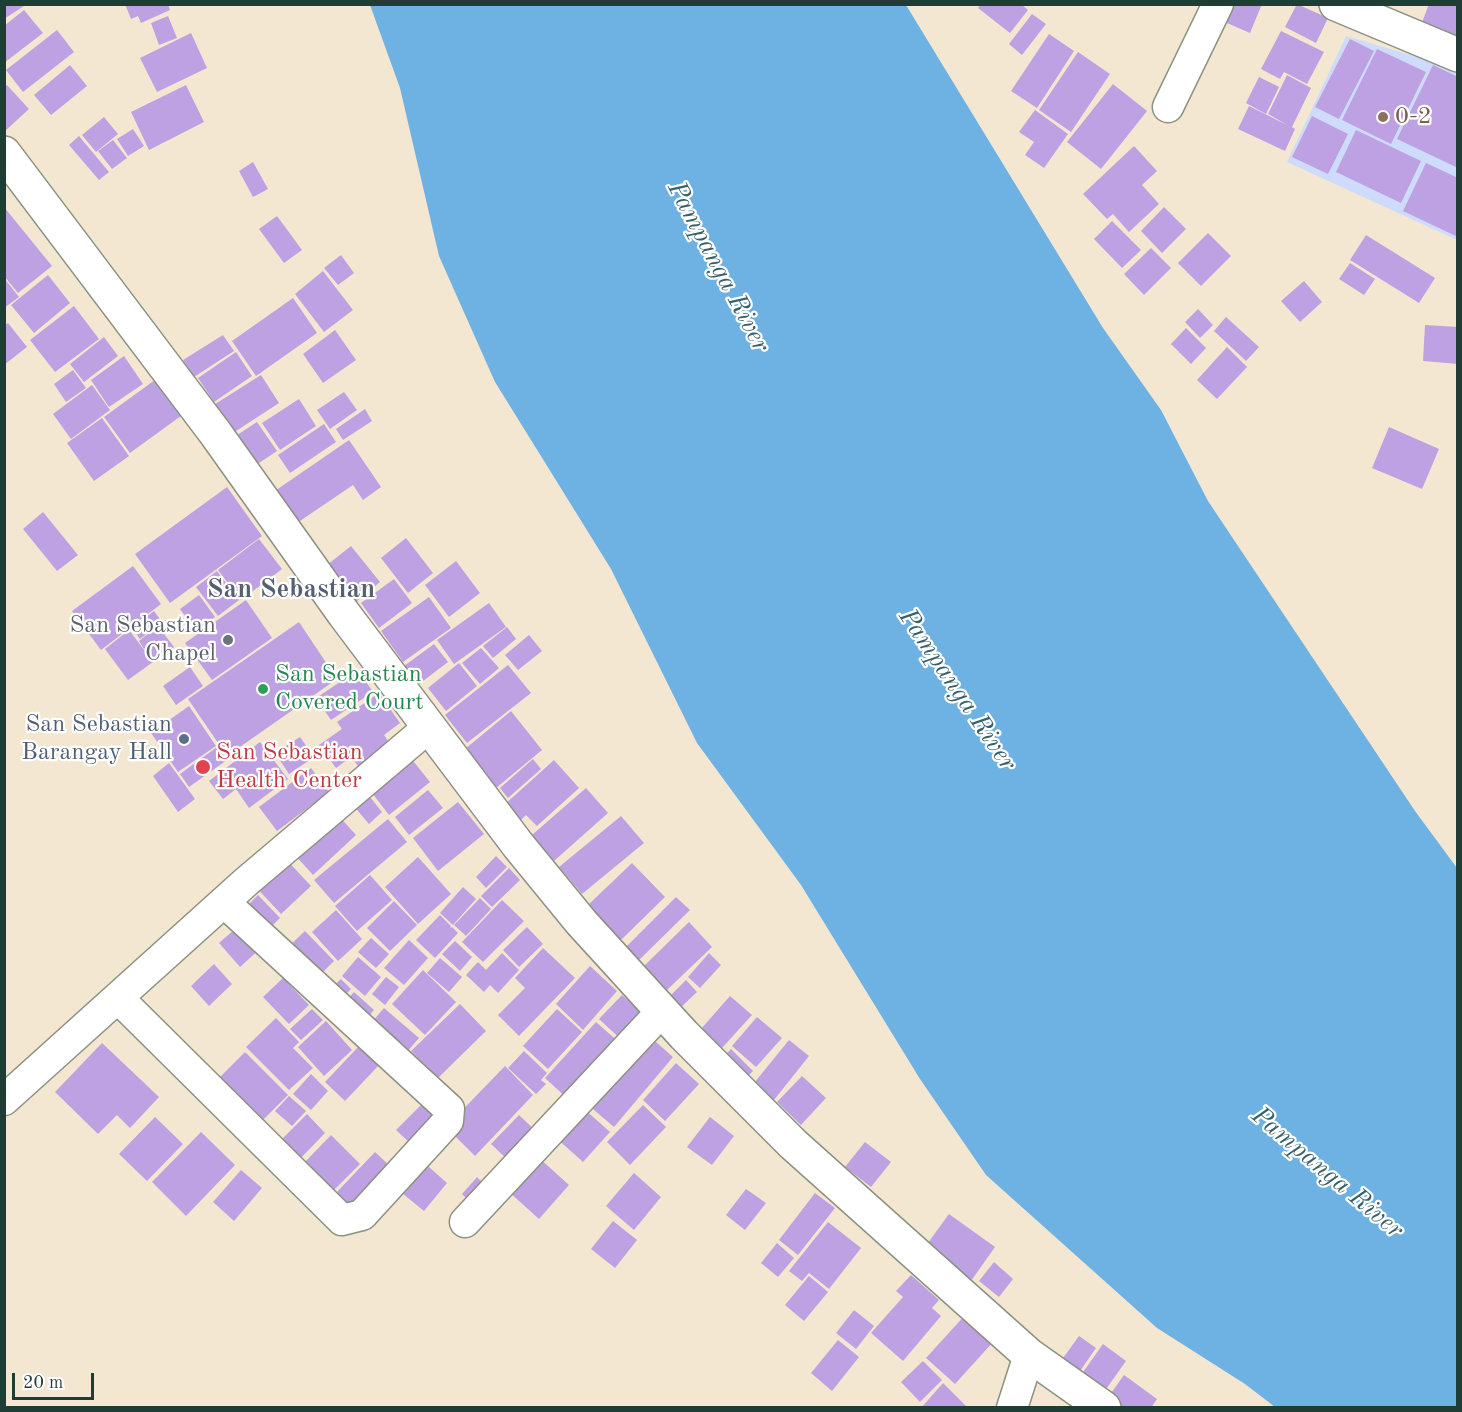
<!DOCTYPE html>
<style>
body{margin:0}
#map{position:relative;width:1462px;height:1412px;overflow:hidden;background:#f4e7d1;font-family:"Old Standard TT",serif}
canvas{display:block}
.frame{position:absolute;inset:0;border:6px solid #1f3d34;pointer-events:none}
.scale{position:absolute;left:12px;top:1373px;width:82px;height:27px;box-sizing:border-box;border:3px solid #1f3d34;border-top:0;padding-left:8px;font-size:18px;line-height:21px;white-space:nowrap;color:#1f3d34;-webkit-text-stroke:4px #fff;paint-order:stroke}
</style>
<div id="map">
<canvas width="1462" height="1412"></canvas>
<div class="frame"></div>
<div class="scale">20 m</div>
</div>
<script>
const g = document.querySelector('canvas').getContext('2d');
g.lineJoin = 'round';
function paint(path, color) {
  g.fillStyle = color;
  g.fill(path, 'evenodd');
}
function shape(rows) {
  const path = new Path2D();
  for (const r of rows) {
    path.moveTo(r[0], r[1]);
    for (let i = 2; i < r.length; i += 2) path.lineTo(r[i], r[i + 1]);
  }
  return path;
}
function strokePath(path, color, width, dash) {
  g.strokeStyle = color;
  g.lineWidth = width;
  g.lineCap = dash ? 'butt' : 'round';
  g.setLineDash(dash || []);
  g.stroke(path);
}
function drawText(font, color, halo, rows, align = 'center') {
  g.font = font + ' "Old Standard TT",serif';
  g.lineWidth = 4.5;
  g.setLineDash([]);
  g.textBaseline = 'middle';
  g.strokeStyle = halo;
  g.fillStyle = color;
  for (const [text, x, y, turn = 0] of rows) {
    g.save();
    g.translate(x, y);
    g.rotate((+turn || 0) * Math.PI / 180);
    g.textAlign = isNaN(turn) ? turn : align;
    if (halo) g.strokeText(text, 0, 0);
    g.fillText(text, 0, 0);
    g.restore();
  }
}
paint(shape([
 [1346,36,1431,61,1457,72,1457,240,1287,162]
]), '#cedbfa');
paint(shape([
 [370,5,906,5,1103,328,1161,410,1208,501,1415,811,1457,868,1457,1407,1275,1407,1245,1384,1157,1328,986,1175,920,1079,801,885,697,743,611,569,495,382,439,256,400,88]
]), '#6eb2e3');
paint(shape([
 [4,4,23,4,24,6,4,19],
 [125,4,168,4,170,10,141,23,138,16,131,19],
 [981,4,1021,4,1028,10,1010,33,978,8],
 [1227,4,1262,4,1250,33,1220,20],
 [1297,4,1328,18,1316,43,1285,27],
 [1429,4,1458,4,1458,40,1421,25],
 [24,10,43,33,4,63,4,26],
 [1032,14,1046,24,1022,55,1009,44],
 [168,16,177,38,159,45,151,23],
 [57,30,74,52,23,92,6,70],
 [1281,31,1324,52,1307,84,1284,72,1280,79,1261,69],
 [191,33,207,68,157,92,140,58],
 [1049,34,1074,51,1037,108,1011,91],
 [1350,39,1374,51,1339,119,1315,107],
 [1377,49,1426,72,1391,144,1342,120],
 [1078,52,1110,74,1071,132,1039,110],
 [70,65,87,86,51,115,34,95],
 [1433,65,1458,77,1458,168,1397,139],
 [1287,75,1311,88,1292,127,1295,129,1285,151,1238,129,1249,106,1289,126,1268,114],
 [1259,77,1279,87,1266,114,1246,103],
 [1113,84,1147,111,1101,169,1067,142],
 [7,85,29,109,4,132,4,88],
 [186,85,204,122,149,150,131,112],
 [1035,110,1068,134,1044,168,1025,155,1034,142,1019,132],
 [1312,116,1348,134,1328,174,1292,157],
 [104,117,118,134,96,152,82,135],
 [133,129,144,146,128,156,117,139],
 [1356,130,1421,161,1401,203,1336,172],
 [79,136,109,172,99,180,69,145],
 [113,140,127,158,112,169,98,151],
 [1134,146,1157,171,1142,185,1159,204,1129,232,1113,214,1107,219,1083,194],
 [253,162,268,189,253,197,239,171],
 [1426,163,1458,178,1458,237,1403,211],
 [4,207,52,266,18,293,4,276],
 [1164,207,1186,229,1162,253,1141,231],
 [277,216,302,250,284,263,259,229],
 [1112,221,1141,250,1122,268,1094,239],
 [1208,233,1231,256,1201,286,1178,263],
 [1366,235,1435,278,1419,303,1350,260],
 [1151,248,1171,268,1144,295,1124,274],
 [341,255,354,273,338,285,324,268],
 [1350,263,1375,279,1364,295,1339,279],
 [323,271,353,310,324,332,295,294],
 [48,275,70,303,34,333,11,305],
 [4,278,19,297,4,308],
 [1304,281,1322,302,1300,322,1281,301],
 [293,298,317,333,256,376,232,341],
 [74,306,99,339,55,372,30,340],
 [1198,309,1213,325,1200,338,1185,322],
 [1226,317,1259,347,1246,361,1214,331],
 [8,323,27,347,4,365,4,326],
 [1425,325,1458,327,1458,364,1423,361],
 [1186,328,1206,348,1191,364,1171,344],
 [335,330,356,360,323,383,303,354],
 [223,335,234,351,194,377,183,360],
 [104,337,118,356,84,382,70,364],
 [1227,347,1247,367,1217,399,1197,380],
 [236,352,252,376,214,402,198,378],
 [124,356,143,384,109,407,91,380],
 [73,370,86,388,66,402,54,384],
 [261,375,279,403,230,435,212,406],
 [159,377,185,413,130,453,104,417],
 [92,385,110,410,71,439,53,414],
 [344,392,357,410,330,429,317,410],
 [299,399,316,426,280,450,262,423],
 [365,409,372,421,343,440,336,429],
 [102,418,129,456,94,481,67,443],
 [257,422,277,451,250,469,231,439],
 [324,424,336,442,290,473,278,455],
 [1389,427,1439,449,1422,489,1372,468],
 [349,440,381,487,363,500,353,485,294,525,272,493],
 [227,487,262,536,170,603,135,554],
 [43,512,78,555,57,571,23,529],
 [406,538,433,573,408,593,381,558],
 [259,539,282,569,241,600,218,570],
 [351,546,380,582,351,606,322,569],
 [456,561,480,593,449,617,425,585],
 [133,566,161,604,101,650,72,611],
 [217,571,239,600,218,616,196,587],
 [394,579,412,603,379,628,361,603],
 [199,595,215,617,196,631,180,609],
 [429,597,451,628,403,662,381,631],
 [246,600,272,638,212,680,185,643],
 [489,603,506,627,454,664,437,640],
 [154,611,162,622,140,639,132,628],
 [299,622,337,679,227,756,188,699],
 [158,626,174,647,128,680,105,649,129,630,148,655,139,641],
 [507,627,516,639,493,658,483,646],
 [529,635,542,651,518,670,505,655],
 [434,644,448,662,414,688,400,669],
 [481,648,499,668,480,684,462,663],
 [459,663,477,686,446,711,428,688],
 [508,665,531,693,467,743,445,715],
 [190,667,203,686,176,705,163,686],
 [358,670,373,692,331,720,316,698],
 [379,693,400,723,384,735,391,745,359,767,351,757,336,768,319,745,342,729,337,722],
 [189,706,216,746,178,772,151,733],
 [511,711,542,750,496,788,465,749],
 [300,737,314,757,289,774,275,753],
 [260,742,288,779,249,808,236,789,223,799,209,781],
 [217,747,227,760,189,787,180,774],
 [410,757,430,782,389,815,369,789],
 [533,759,541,769,508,798,500,788],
 [554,760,579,788,537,826,526,815,518,823,503,806],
 [169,763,195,799,178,812,153,776],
 [311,768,329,792,277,831,259,807],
 [586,788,608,813,554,861,532,835],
 [428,790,443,808,409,835,395,817],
 [366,792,382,812,369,824,352,804],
 [458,802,484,834,438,871,413,838],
 [337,814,356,835,313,875,294,854],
 [621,816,644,843,582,894,559,867],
 [388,819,407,842,334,903,314,880],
 [496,856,507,867,486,888,476,877],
 [284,857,311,886,281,914,254,885],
 [418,857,451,894,418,924,385,887],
 [632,863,665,897,620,941,587,906],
 [509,868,520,880,492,907,481,896],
 [370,875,392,900,357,931,335,906],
 [463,887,476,899,453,925,440,913],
 [258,895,280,918,263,935,241,912],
 [676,897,690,910,635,964,622,951],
 [480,898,491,909,466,936,454,925],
 [502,900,524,921,483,962,462,942],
 [394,901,417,925,390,951,367,928],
 [336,910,362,939,338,961,312,932],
 [440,915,451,926,450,928,452,927,458,933,435,958,416,940],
 [689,922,712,947,667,990,644,966],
 [241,924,262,947,240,967,219,943],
 [527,927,543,944,519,967,503,950],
 [305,931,334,961,318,977,289,946],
 [371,938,389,954,376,968,358,952],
 [409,940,428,958,404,985,384,968],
 [455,941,472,957,460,971,442,954],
 [543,948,575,978,519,1036,498,1015,525,988,515,978],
 [502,953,519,970,498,993,490,985,484,992,466,975,478,962,486,970],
 [709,953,721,965,700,988,688,977],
 [358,957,381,977,365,996,342,976],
 [440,958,462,977,449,992,427,973],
 [214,964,232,984,209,1006,191,986],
 [590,966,617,991,583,1030,556,1004],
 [423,970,456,1002,425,1035,392,1004],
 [386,977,399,987,385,1005,372,994],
 [283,978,309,1005,289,1024,263,997],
 [341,979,351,989,340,1000,330,989],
 [686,980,697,992,676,1012,666,1000],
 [354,992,374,1010,363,1022,343,1004],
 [622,995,648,1019,625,1043,599,1019],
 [730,996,752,1015,722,1048,701,1029],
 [460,1004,486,1031,438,1078,411,1051],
 [384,1008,419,1038,400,1060,365,1030],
 [312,1009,323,1020,301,1040,290,1029],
 [557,1009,582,1032,548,1069,523,1046],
 [757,1017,782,1038,756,1067,732,1046],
 [276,1018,299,1042,293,1048,313,1068,289,1090,246,1047],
 [326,1021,352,1050,324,1076,298,1047],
 [596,1022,621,1044,570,1101,545,1078],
 [647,1034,673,1057,614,1127,587,1104],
 [789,1040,809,1056,770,1105,750,1088],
 [102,1043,159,1097,130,1128,117,1115,98,1134,55,1092],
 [360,1045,380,1064,345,1101,325,1082],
 [731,1049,753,1071,742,1082,720,1060],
 [524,1051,547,1073,541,1080,546,1084,536,1094,508,1068],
 [245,1052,288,1095,253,1130,210,1087],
 [676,1063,699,1084,665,1121,643,1100],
 [505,1066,533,1095,475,1156,446,1127],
 [311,1074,328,1091,311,1110,293,1094],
 [802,1076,826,1098,801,1125,777,1102],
 [289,1096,306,1111,292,1126,275,1111],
 [425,1101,439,1115,411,1144,396,1130],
 [643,1105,666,1127,630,1165,607,1142],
 [582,1107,610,1132,583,1162,555,1137],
 [307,1114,325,1133,298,1161,279,1142],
 [519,1115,539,1134,511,1163,491,1144],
 [155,1117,183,1144,147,1181,119,1154],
 [710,1117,734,1136,712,1165,687,1147],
 [201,1132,235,1165,186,1216,152,1182],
 [331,1135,360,1164,333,1191,304,1163],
 [865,1142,891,1162,871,1187,845,1167],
 [375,1152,392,1168,352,1210,335,1194],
 [538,1157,569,1185,539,1219,508,1191],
 [421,1160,447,1183,424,1211,397,1189],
 [241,1170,262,1188,234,1221,213,1202],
 [634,1173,661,1197,634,1230,606,1206],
 [477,1177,486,1186,471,1203,462,1194],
 [746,1189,766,1203,745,1230,726,1215],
 [815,1193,835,1208,798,1255,779,1240],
 [949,1214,995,1247,971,1281,925,1247],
 [613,1221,637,1240,615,1268,591,1249],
 [828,1222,861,1248,829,1289,809,1273,802,1281,789,1271],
 [777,1243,794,1258,778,1277,761,1263],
 [994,1262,1013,1279,999,1297,979,1281],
 [911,1275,939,1300,932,1308,941,1316,903,1361,871,1333,903,1297,896,1291],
 [809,1276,828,1292,804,1321,785,1305],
 [854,1310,874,1326,856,1349,836,1333],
 [966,1314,994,1341,955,1384,926,1358],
 [1079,1336,1096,1348,1076,1377,1058,1365],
 [838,1340,859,1357,832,1391,811,1373],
 [1103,1344,1126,1361,1104,1392,1081,1375],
 [923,1361,942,1380,920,1402,901,1382],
 [1124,1375,1157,1399,1151,1408,1125,1408,1109,1396],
 [943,1383,968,1408,921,1408]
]), '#bda1e2');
const minor = shape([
 [1168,107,1218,4],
 [118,998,342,1220,362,1215,448,1121,449,1109,225,903],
 [4,1100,247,881,429,727],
 [465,1222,662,1011],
 [1012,1408,1029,1355]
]);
const tertiary = shape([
 [1336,4,1458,55],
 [4,153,216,434,344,614,518,845,581,922,684,1035,793,1144,1029,1355,1104,1408]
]);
strokePath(minor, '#8a9282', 33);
strokePath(tertiary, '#8a9282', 36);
strokePath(minor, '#fff', 30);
strokePath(tertiary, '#fff', 33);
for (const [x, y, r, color] of [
 [1383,117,6,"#8d6e63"],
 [228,640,6,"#6b7280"],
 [263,689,6,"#2e9e5b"],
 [184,739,6,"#5c6f8a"],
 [203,767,8,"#e0444e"]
]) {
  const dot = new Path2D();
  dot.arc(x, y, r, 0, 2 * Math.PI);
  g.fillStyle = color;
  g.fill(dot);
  strokePath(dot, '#fff', 2);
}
drawText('24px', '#785e54', '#fff', [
 ["0-2",1395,117]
], 'left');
drawText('24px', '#5b616d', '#fff', [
 ["San Sebastian",216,626],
 ["Chapel",216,654]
], 'right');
drawText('24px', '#27864d', '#fff', [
 ["San Sebastian",275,675],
 ["Covered Court",275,703]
], 'left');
drawText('24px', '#4e5e75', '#fff', [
 ["San Sebastian",172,725],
 ["Barangay Hall",172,753]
], 'right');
drawText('24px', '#be3a42', '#fff', [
 ["San Sebastian",216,753],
 ["Health Center",216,781]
], 'left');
drawText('italic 26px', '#376069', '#fff', [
 ["Pampanga River",718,267,62],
 ["Pampanga River",957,690,56],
 ["Pampanga River",1327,1173,40]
]);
drawText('bold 27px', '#566071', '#fff', [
 ["San Sebastian",291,590]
]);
</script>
